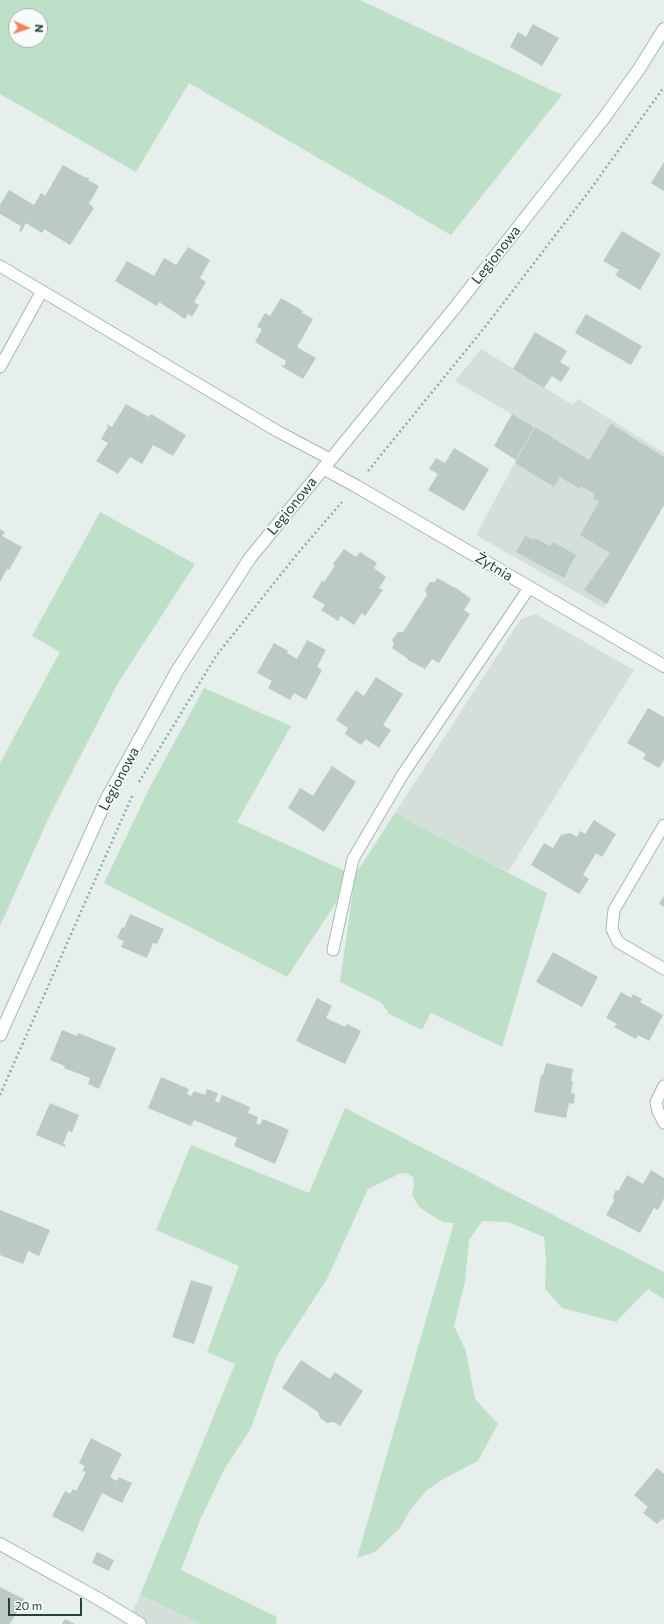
<!DOCTYPE html>
<meta charset="utf-8">
<style>
body{margin:0}
#map{position:relative;width:664px;height:1624px;overflow:hidden;background:#e6efeb;font-family:Commissioner,sans-serif}
canvas{display:block}
.north{position:absolute;left:8px;top:8px;width:40px;height:40px;box-sizing:border-box;background:#f7fbf9;border:1px solid #a3b1ad;border-radius:50%;rotate:93deg;font-size:11px;font-weight:700;line-height:16px;text-align:center;color:#24423a}
.north::after{content:'';display:block;margin:auto;width:14px;height:18px;background:#f4845f;clip-path:polygon(50% 0,100% 100%,50% 72%,0 100%)}
.scale{position:absolute;left:8px;top:1598px;width:74px;height:18px;box-sizing:border-box;border:2px solid #24423a;border-top:0;padding-left:5px;font-size:12px;line-height:14px;white-space:nowrap;color:#24423a;-webkit-text-stroke:3px #f7fbf9;paint-order:stroke}
</style>
<div id="map">
<canvas width="664" height="1624"></canvas>
<div class="north">N</div>
<div class="scale">20 m</div>
</div>
<script>
const g = document.querySelector('canvas').getContext('2d');
g.lineJoin = 'round';
function paint(path, color) {
  g.fillStyle = color;
  g.fill(path, 'evenodd');
}
function shape(rows) {
  const path = new Path2D();
  for (const r of rows) {
    path.moveTo(r[0], r[1]);
    for (let i = 2; i < r.length; i += 2) path.lineTo(r[i], r[i + 1]);
  }
  return path;
}
function strokePath(path, color, width, dash) {
  g.strokeStyle = color;
  g.lineWidth = width;
  g.lineCap = dash ? 'butt' : 'round';
  g.setLineDash(dash || []);
  g.stroke(path);
}
function drawText(font, color, halo, rows, align = 'center') {
  g.font = font + ' Commissioner,sans-serif';
  g.lineWidth = 3.5;
  g.setLineDash([]);
  g.textBaseline = 'middle';
  g.strokeStyle = halo;
  g.fillStyle = color;
  for (const [text, x, y, turn = 0] of rows) {
    g.save();
    g.translate(x, y);
    g.rotate((+turn || 0) * Math.PI / 180);
    g.textAlign = isNaN(turn) ? turn : align;
    if (halo) g.strokeText(text, 0, 0);
    g.fillText(text, 0, 0);
    g.restore();
  }
}
paint(shape([
 [481,349,573,405,578,399,664,453,664,505,604,608,476,535,534,427,455,381],
 [536,614,634,670,508,872,395,813,521,619],
 [140,1595,201,1624,149,1624,132,1613]
]), '#d4dfda');
paint(shape([
 [0,0,360,0,562,95,451,235,189,83,136,172,0,94],
 [16,16,40,16,40,40,16,40],
 [100,512,195,564,118,683,51,813,0,926,0,763,60,652,32,636],
 [204,688,291,726,237,822,345,871,336,903,287,977,104,883,150,787],
 [395,813,547,893,502,1047,431,1013,422,1030,389,1014,382,1003,340,982,355,875],
 [345,1108,664,1272,664,1299,648,1289,616,1322,562,1308,545,1289,546,1260,544,1237,508,1222,482,1221,469,1240,465,1281,454,1326,466,1351,475,1399,498,1424,478,1461,443,1479,426,1491,411,1509,400,1528,375,1552,357,1558,454,1223,443,1222,420,1208,412,1195,414,1186,413,1177,406,1173,399,1174,368,1189,327,1279,277,1356,250,1430,225,1468,200,1520,181,1570,277,1617,276,1624,201,1624,140,1595,235,1364,207,1352,239,1266,156,1230,191,1145,309,1193]
]), '#bfe0c8');
paint(shape([
 [533,24,559,38,542,66,510,47,518,32,526,37],
 [664,162,664,191,651,183],
 [63,165,86,178,87,177,89,178,88,180,99,186,89,204,93,206,92,207,94,208,70,245,44,229,42,233,26,223,21,232,19,231,21,226,0,214,0,205,9,190,34,205,41,193,45,196],
 [622,231,661,254,640,290,615,275,619,270,603,261],
 [188,247,210,260,200,278,206,282,194,302,199,305,192,317,188,314,185,319,159,302,157,306,115,281,127,261,154,276,164,258,176,265],
 [281,298,303,311,302,313,313,319,297,347,316,358,303,379,281,366,282,365,284,366,286,361,255,342,262,329,257,327,259,323,265,313,270,316],
 [586,314,642,346,631,365,575,333],
 [535,332,567,351,560,362,570,368,561,382,552,376,544,388,513,369],
 [126,404,149,417,151,414,186,435,173,456,153,445,142,464,130,457,118,474,96,461,108,443,101,439,108,427,107,426,107,424,112,427],
 [512,414,534,427,516,460,494,446],
 [611,424,664,457,664,505,607,604,584,590,610,553,580,535,599,502,593,498,595,494,581,486,580,489,560,477,554,487,515,463,535,427,589,460],
 [454,448,489,469,464,511,428,490,438,474,429,469,436,458,445,463],
 [0,529,5,532,2,536,22,547,9,570,7,569,0,582],
 [525,536,534,540,535,538,550,546,553,542,576,555,564,578,516,552],
 [344,549,356,557,360,552,377,563,374,568,386,577,379,588,383,590,365,616,362,613,354,625,341,616,338,621,321,610,325,605,312,597,322,581,324,582,335,566,333,564],
 [437,578,459,590,471,599,464,610,470,614,439,663,432,659,425,669,408,660,407,658,392,648,394,644,392,640,398,632,403,632,427,595,425,590,430,582,435,582],
 [307,640,326,650,317,667,322,670,306,700,294,693,290,700,268,688,272,681,257,673,274,643,288,651,287,653,297,659],
 [376,677,403,694,383,725,391,730,379,748,366,739,361,745,345,734,348,728,336,720,356,690,364,696],
 [648,708,664,717,664,760,659,768,643,759,646,754,627,743],
 [332,766,356,782,324,832,288,808,300,788,313,796],
 [594,820,616,834,602,857,596,853,583,875,589,879,579,894,531,865,544,843,553,848,561,835,570,833,577,837,580,831,585,834],
 [664,896,664,907,659,904],
 [130,914,164,929,157,944,153,943,147,958,121,947,124,941,117,938,122,927,124,928],
 [553,952,598,977,582,1007,536,982],
 [621,992,631,998,633,994,642,999,640,1002,663,1015,649,1041,638,1035,636,1039,614,1027,617,1024,606,1018],
 [317,998,332,1006,326,1018,345,1027,347,1024,361,1031,345,1064,296,1041],
 [62,1030,77,1036,78,1033,116,1048,99,1089,88,1084,90,1078,64,1068,65,1066,50,1060],
 [546,1063,573,1069,571,1081,573,1081,571,1093,575,1094,574,1104,569,1103,566,1118,534,1112,541,1075,543,1075],
 [161,1077,189,1089,187,1094,191,1096,194,1091,205,1095,207,1089,218,1093,215,1101,219,1103,222,1095,250,1107,248,1113,258,1117,256,1123,260,1125,263,1119,289,1130,275,1164,234,1146,237,1138,194,1120,191,1126,148,1108],
 [50,1103,79,1115,72,1132,68,1131,63,1144,66,1145,65,1147,36,1135],
 [651,1170,664,1178,664,1198,658,1210,654,1208,640,1233,606,1215,614,1201,613,1197,615,1191,619,1190,627,1175,643,1184],
 [0,1210,50,1230,39,1256,28,1251,23,1264,0,1255],
 [191,1280,213,1287,194,1344,172,1337],
 [301,1360,330,1379,335,1372,363,1391,340,1426,334,1422,327,1423,320,1418,318,1412,282,1388],
 [91,1438,122,1454,110,1477,117,1481,119,1477,132,1483,122,1503,102,1493,83,1532,52,1516,65,1491,70,1494,73,1489,76,1491,86,1472,82,1471,85,1466,79,1463],
 [657,1468,664,1474,664,1520,662,1519,657,1524,643,1513,648,1507,634,1495],
 [97,1552,114,1560,109,1571,92,1563],
 [0,1587,24,1599,10,1624,0,1624],
 [65,1619,75,1624,62,1624]
]), '#bbcac4');
const service = shape([
 [0,266,277,431,330,459],
 [0,367,42,291],
 [664,825,614,910,612,929,618,942,664,969],
 [333,950,353,859,403,774,529,588],
 [664,1086,656,1102,658,1111,664,1123]
]);
const minor = shape([
 [323,468,356,486,664,666],
 [0,1544,97,1598,140,1624]
]);
const secondary = shape([
 [0,1035,106,800,177,671,250,558,453,310,604,118,639,69,664,29]
]);
strokePath(service, '#a8b8b2', 13);
strokePath(minor, '#a8b8b2', 14);
strokePath(secondary, '#a4bbb3', 14);
strokePath(shape([
 [368,471,485,327,590,190,664,87],
 [139,782,216,656,298,553,342,502],
 [0,1095,133,794]
]), '#86b3a5', 2.5, [2, 3]);
strokePath(service, '#fff', 11);
strokePath(minor, '#fff', 12);
strokePath(secondary, '#fff', 12);
drawText('14px', '#24423a', '#f7fbf9', [
 ["Legionowa",496,255,-52],
 ["Legionowa",292,506,-51],
 ["Żytnia",494,567,31],
 ["Legionowa",119,779,-62]
]);
</script>
